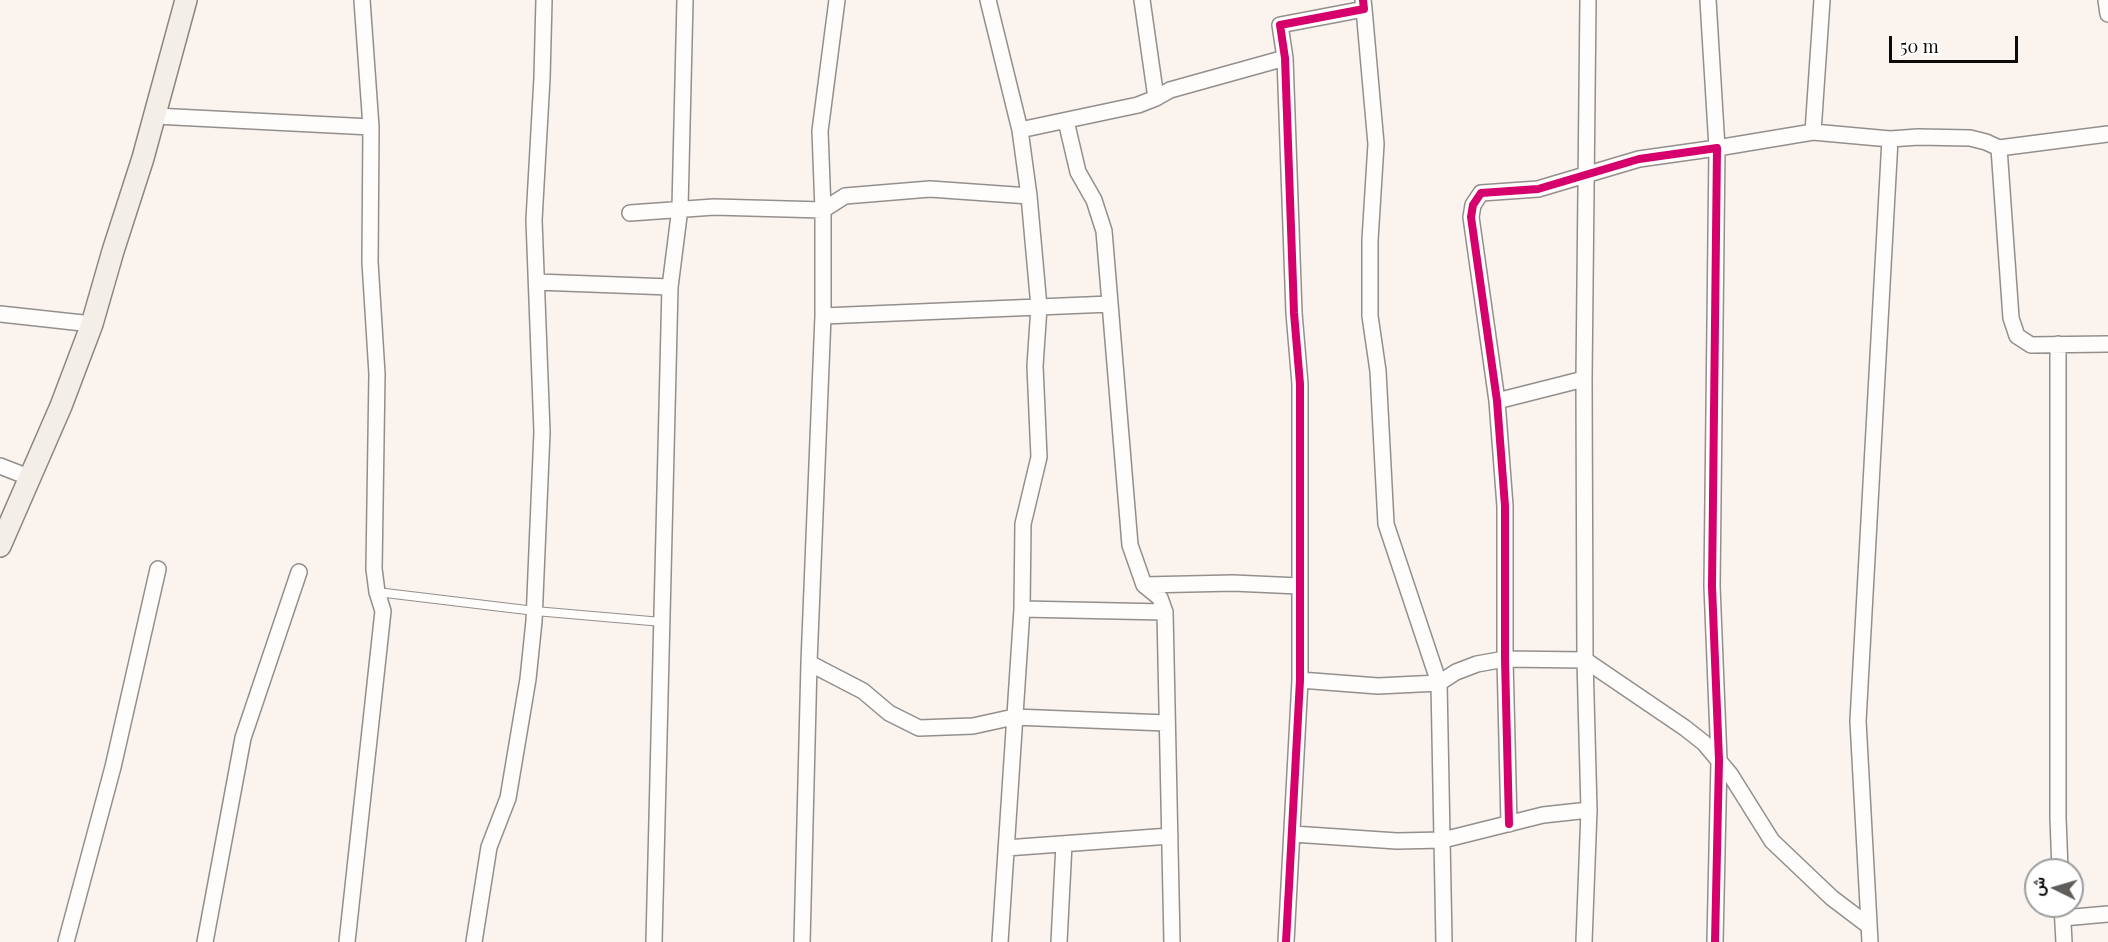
<!DOCTYPE html>
<meta charset="utf-8">
<style>
body{margin:0}
#map{position:relative;width:2108px;height:942px;overflow:hidden;background:#faf3ee;font-family:"Playfair Display",Vazirmatn,serif}
canvas{display:block}
.north{position:absolute;left:2024px;top:858px;width:60px;height:60px;box-sizing:border-box;background:#fff;border:2px solid #9d9d9d;border-radius:50%;rotate:275deg;font-size:16px;font-weight:700;line-height:24px;text-align:center;color:#0b0b0b}
.north::after{content:'';display:block;margin:auto;width:21px;height:27px;background:#5f5c5a;clip-path:polygon(50% 0,100% 100%,50% 72%,0 100%)}
.scale{position:absolute;left:1889px;top:36px;width:129px;height:27px;box-sizing:border-box;border:3px solid #0b0b0b;border-top:0;padding-left:8px;font-size:18px;line-height:21px;white-space:nowrap;color:#0b0b0b;-webkit-text-stroke:4px #fff;paint-order:stroke}
</style>
<div id="map">
<canvas width="2108" height="942"></canvas>
<div class="north">ش</div>
<div class="scale">50 m</div>
</div>
<script>
const g = document.querySelector('canvas').getContext('2d');
g.lineJoin = 'round';
function shape(rows) {
  const path = new Path2D();
  for (const r of rows) {
    path.moveTo(r[0], r[1]);
    for (let i = 2; i < r.length; i += 2) path.lineTo(r[i], r[i + 1]);
  }
  return path;
}
function strokePath(path, color, width, dash) {
  g.strokeStyle = color;
  g.lineWidth = width;
  g.lineCap = dash ? 'butt' : 'round';
  g.setLineDash(dash || []);
  g.stroke(path);
}
const lane = shape([
 [377,592,535,611,662,622]
]);
const street = shape([
 [988,0,1020,130,1138,105,1156,98,1170,90,1285,58],
 [1142,0,1156,98],
 [1708,0,1717,148,1813,132,1890,139,1918,137,1970,138,1986,142,1999,148,2108,134],
 [2106,0,2108,14],
 [1364,9,1376,144,1370,240,1370,316,1378,371,1386,524,1439,683,1444,942],
 [155,116,371,127],
 [1066,121,1078,172,1094,200,1104,231,1130,545,1144,585,1160,598,1165,612,1172,942],
 [1813,132,1822,0],
 [1999,148,2011,318,2017,336,2031,345,2108,344],
 [630,213,714,207,823,210,845,196,930,189,1029,196],
 [537,282,670,287],
 [0,314,92,324],
 [823,316,1110,304],
 [2058,344,2058,818,2060,870],
 [1497,401,1584,379],
 [0,466,31,478],
 [1144,585,1233,583,1299,586],
 [1022,609,1165,612],
 [809,663,863,691,889,713,919,728,973,726,1014,717,1166,723],
 [1300,680,1378,686,1439,683,1456,672,1477,664,1505,659,1585,660,1685,728,1704,743,1730,774,1772,841,1832,898,1869,926],
 [1509,824,1505,659,1505,506,1497,401,1471,217,1473,205,1481,193,1538,189,1639,159,1717,148,1712,586,1719,760,1715,942],
 [1293,834,1397,841,1443,840,1543,815,1589,810],
 [1006,848,1170,836],
 [2062,906,2064,942],
 [2063,918,2108,914],
 [66,942,113,767,158,569],
 [205,942,243,738,299,572],
 [347,942,383,611,377,592,374,569,377,374,370,262,371,127,362,0],
 [474,942,489,847,508,798,528,679,534,621,542,432,534,220,542,78,544,0],
 [654,942,670,287,680,208,685,0],
 [802,942,809,663,823,316,823,210,820,131,837,0],
 [1000,942,1022,609,1023,524,1039,457,1035,366,1039,307,1029,196,1020,130],
 [1059,942,1064,844],
 [1286,942,1300,680,1300,384,1294,313,1285,58,1280,25,1364,9,1363,0],
 [1584,942,1589,810,1585,660,1584,379,1588,0],
 [1870,942,1858,721,1890,139]
]);
const secondary = shape([
 [0,546,61,406,92,324,113,251,143,158,186,0]
]);
strokePath(lane, '#938f8d', 10);
strokePath(street, '#938f8d', 18);
strokePath(secondary, '#898684', 24);
strokePath(lane, '#fefdfc', 8);
strokePath(street, '#fefdfc', 15);
strokePath(secondary, '#f4eee8', 21);
strokePath(shape([
 [1509,824,1505,659,1505,506,1497,401,1471,217,1473,205,1481,193,1538,189,1639,159,1717,148,1712,586,1719,760,1715,942],
 [1286,942,1300,680,1300,384,1294,313,1285,58,1280,25,1364,9,1363,0]
]), '#d6006c', 8);
</script>
